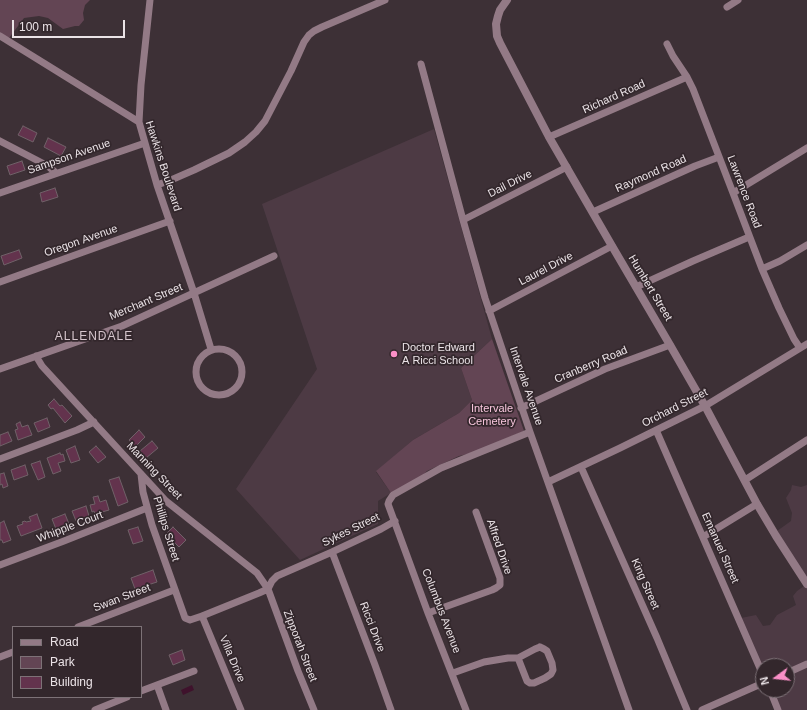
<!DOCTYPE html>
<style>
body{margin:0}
#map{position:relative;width:807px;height:710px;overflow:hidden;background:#3d3036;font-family:Helvetica,sans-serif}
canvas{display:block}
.legend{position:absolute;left:12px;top:626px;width:130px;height:72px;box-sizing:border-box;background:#33272c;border:1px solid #7d7277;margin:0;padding:5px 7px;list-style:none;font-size:12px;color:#ebe3e7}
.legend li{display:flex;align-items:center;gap:8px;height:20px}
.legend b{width:20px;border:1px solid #7d7277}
.north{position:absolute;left:755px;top:658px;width:40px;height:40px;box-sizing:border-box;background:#33272c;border:1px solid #7d7277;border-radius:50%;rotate:255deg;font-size:11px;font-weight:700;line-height:16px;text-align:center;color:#ebe3e7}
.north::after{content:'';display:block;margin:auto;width:14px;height:18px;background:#fa8fc7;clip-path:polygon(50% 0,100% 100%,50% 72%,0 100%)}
.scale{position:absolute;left:12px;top:20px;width:113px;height:18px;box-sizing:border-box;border:2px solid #ebe3e7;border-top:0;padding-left:5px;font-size:12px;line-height:14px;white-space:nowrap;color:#ebe3e7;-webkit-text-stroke:3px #33272c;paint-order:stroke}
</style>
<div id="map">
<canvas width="807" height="710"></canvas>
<ul class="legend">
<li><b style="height:5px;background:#937a86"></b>Road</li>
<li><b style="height:11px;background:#634554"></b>Park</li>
<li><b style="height:11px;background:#63334d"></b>Building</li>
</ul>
<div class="north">N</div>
<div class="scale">100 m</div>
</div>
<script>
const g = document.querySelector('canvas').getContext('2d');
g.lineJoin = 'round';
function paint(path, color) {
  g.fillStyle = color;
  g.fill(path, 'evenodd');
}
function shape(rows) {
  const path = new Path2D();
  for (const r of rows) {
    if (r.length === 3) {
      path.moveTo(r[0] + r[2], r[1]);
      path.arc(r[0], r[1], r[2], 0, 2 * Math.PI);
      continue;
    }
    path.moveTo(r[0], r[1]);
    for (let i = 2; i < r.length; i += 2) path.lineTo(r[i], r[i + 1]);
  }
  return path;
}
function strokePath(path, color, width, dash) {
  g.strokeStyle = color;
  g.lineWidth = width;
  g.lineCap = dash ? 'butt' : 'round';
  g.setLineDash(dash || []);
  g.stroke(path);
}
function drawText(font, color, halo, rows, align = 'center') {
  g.font = font + ' Helvetica,sans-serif';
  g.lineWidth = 3.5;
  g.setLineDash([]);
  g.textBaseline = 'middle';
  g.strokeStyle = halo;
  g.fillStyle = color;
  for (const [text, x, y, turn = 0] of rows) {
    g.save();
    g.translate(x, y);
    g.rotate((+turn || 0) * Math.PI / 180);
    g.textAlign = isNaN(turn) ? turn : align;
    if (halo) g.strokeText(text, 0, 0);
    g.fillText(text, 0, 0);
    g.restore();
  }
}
paint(shape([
 [434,129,492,339,461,368,472,400,459,413,413,440,376,472,391,493,378,501,378,524,300,560,236,489,317,369,262,204],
 [792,485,801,487,807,485,807,578,777,531,791,521,792,513,786,498,791,490],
 [807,584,807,710,779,710,770,690,787,690,787,666,763,666,763,673,741,618,756,615,763,626,770,625,777,615,796,605,793,596,797,591]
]), '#4d3a44');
paint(shape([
 [0,0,90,0,85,5,83,13,84,20,79,26,75,26,63,29,48,18,39,16,24,18,9,38,0,34],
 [492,339,524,431,472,453,459,456,427,471,421,477,391,493,376,471,413,440,459,413,472,400,461,368]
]), '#634554');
paint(shape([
 [192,685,194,690,183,695,181,690]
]), '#3f122c');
const building = shape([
 [23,126,37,133,33,142,18,135,23,126],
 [48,138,66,147,61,156,44,147,48,138],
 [22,161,25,170,10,175,7,166,22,161],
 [55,188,58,197,42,202,40,193,55,188],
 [19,250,22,258,4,265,1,256,19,250],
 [54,399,60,406,62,405,72,416,65,423,53,408,51,409,48,405,54,399],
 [47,418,50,427,38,432,34,423,47,418],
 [20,422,22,427,28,425,32,435,18,440,15,430,18,429,16,424,20,422],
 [139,430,145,437,135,447,129,440,139,430],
 [8,432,12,441,0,446,0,435,8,432],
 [152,441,158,448,146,458,140,451,152,441],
 [75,446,80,460,71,463,66,450,75,446],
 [96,446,106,457,98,463,89,452,96,446],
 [60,453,61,455,63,454,65,461,58,463,61,471,53,474,47,458,60,453],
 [40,461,45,477,38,480,31,464,40,461],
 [25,465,28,475,14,480,11,470,25,465],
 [4,473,8,486,3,488,2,484,0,485,0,474,4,473],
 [119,477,128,502,118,506,109,480,119,477],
 [98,496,100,502,106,500,109,510,95,514,94,511,92,512,90,505,95,504,93,497,98,496],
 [86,506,89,516,76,521,72,511,86,506],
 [37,514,42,528,21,536,17,526,23,524,22,522,25,521,26,522,31,521,29,517,37,514],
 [65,514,69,524,56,529,52,519,65,514],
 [4,521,11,540,3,543,2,540,0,540,0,523,4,521],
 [138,527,143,541,133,544,128,530,138,527],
 [173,527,186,540,179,547,166,534,173,527],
 [153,570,157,582,135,589,131,578,153,570],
 [182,650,185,660,173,665,169,655,182,650]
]);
paint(building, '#63334d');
strokePath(building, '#706168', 1);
strokePath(shape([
 [727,7,738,0],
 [0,36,139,122,157,185,194,293,211,349],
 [667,44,673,56,687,77,693,89,733,193,762,269,779,308,794,339,800,348],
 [421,64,463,220,485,298,530,432,629,710],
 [139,122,141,85,150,0],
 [549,137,687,77],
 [0,141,48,166,56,173],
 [157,185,171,180,194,170,229,153,245,142,256,132,265,121,291,71,304,42,309,35,314,31,322,27,385,0],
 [0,193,145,143],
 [733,193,807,148],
 [593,212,695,166,719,157],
 [463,220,567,167],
 [762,269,780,261,807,245],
 [0,282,128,236,170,221],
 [636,287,693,261,749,237],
 [489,311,612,246],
 [219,372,23],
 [36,356,42,366,166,501,257,573,268,589,298,671,314,710],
 [0,369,122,326,274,256],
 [521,408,605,369,670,345],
 [656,430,763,675],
 [0,459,77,430,94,422],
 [581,467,657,638,687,710],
 [141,474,143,492,152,525,184,615,185,618,190,620,202,616,259,593,268,589,272,581,277,576,332,552,381,529,395,521],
 [745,480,807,440],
 [548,482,620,448,705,406,807,344],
 [703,537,757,504],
 [332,552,375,665,391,710],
 [0,565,64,541,147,508],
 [428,613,492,590,496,588,500,585,500,578,476,512],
 [202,616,241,710],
 [78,627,174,590],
 [540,647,544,649,547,651,552,663,553,670,551,674,545,678,534,683,530,683,527,681,518,658,535,649,540,647],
 [0,657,13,652],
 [453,673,484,662,508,658,518,658],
 [787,673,807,664],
 [157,685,166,710],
 [770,690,778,710],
 [141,691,194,671],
 [95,710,127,697],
 [466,710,428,613,388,504,389,501,393,495,441,468,530,432],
 [702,710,763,683]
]), '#937a86', 7);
strokePath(shape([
 [507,0,500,10,498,16,496,24,497,36,500,43,549,137,612,246,670,345,705,406,757,504,776,536,807,584]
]), '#937a86', 8);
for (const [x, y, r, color] of [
 [394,354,4,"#fa8fc7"]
]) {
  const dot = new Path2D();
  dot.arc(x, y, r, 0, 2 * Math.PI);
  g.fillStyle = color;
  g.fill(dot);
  strokePath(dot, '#33272c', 1.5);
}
drawText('11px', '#ebe3e7', '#33272c', [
 ["Richard Road",614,97,-24],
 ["Sampson Avenue",69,157,-19],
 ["Hawkins Boulevard",163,166,72],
 ["Raymond Road",651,174,-24],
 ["Dail Drive",510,184,-27],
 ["Lawrence Road",744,192,69],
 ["Oregon Avenue",81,241,-19],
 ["Laurel Drive",546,269,-28],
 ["Humbert Street",650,288,59],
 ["Merchant Street",146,302,-23],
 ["Cranberry Road",591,365,-23],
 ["Intervale Avenue",526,386,71],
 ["Orchard Street",675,408,-27],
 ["Manning Street",154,471,46],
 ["Whipple Court",70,527,-21],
 ["Phillips Street",166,529,73],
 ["Sykes Street",351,530,-26],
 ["Alfred Drive",499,547,71],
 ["Emanuel Street",720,548,66],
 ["King Street",645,584,66],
 ["Swan Street",122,598,-21],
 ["Columbus Avenue",441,611,69],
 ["Ricci Drive",372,627,69],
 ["Zipporah Street",300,646,69],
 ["Villa Drive",232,659,67]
]);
drawText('11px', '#ebe3e7', '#33272c', [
 ["Doctor Edward",402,348],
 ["A Ricci School",402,361]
], 'left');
drawText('11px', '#f7c5dc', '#33272c', [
 ["Intervale",492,409],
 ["Cemetery",492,422]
]);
g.letterSpacing = '1px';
drawText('12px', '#d5c5cc', '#33272c', [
 ["ALLENDALE",94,337]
]);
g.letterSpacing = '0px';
</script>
